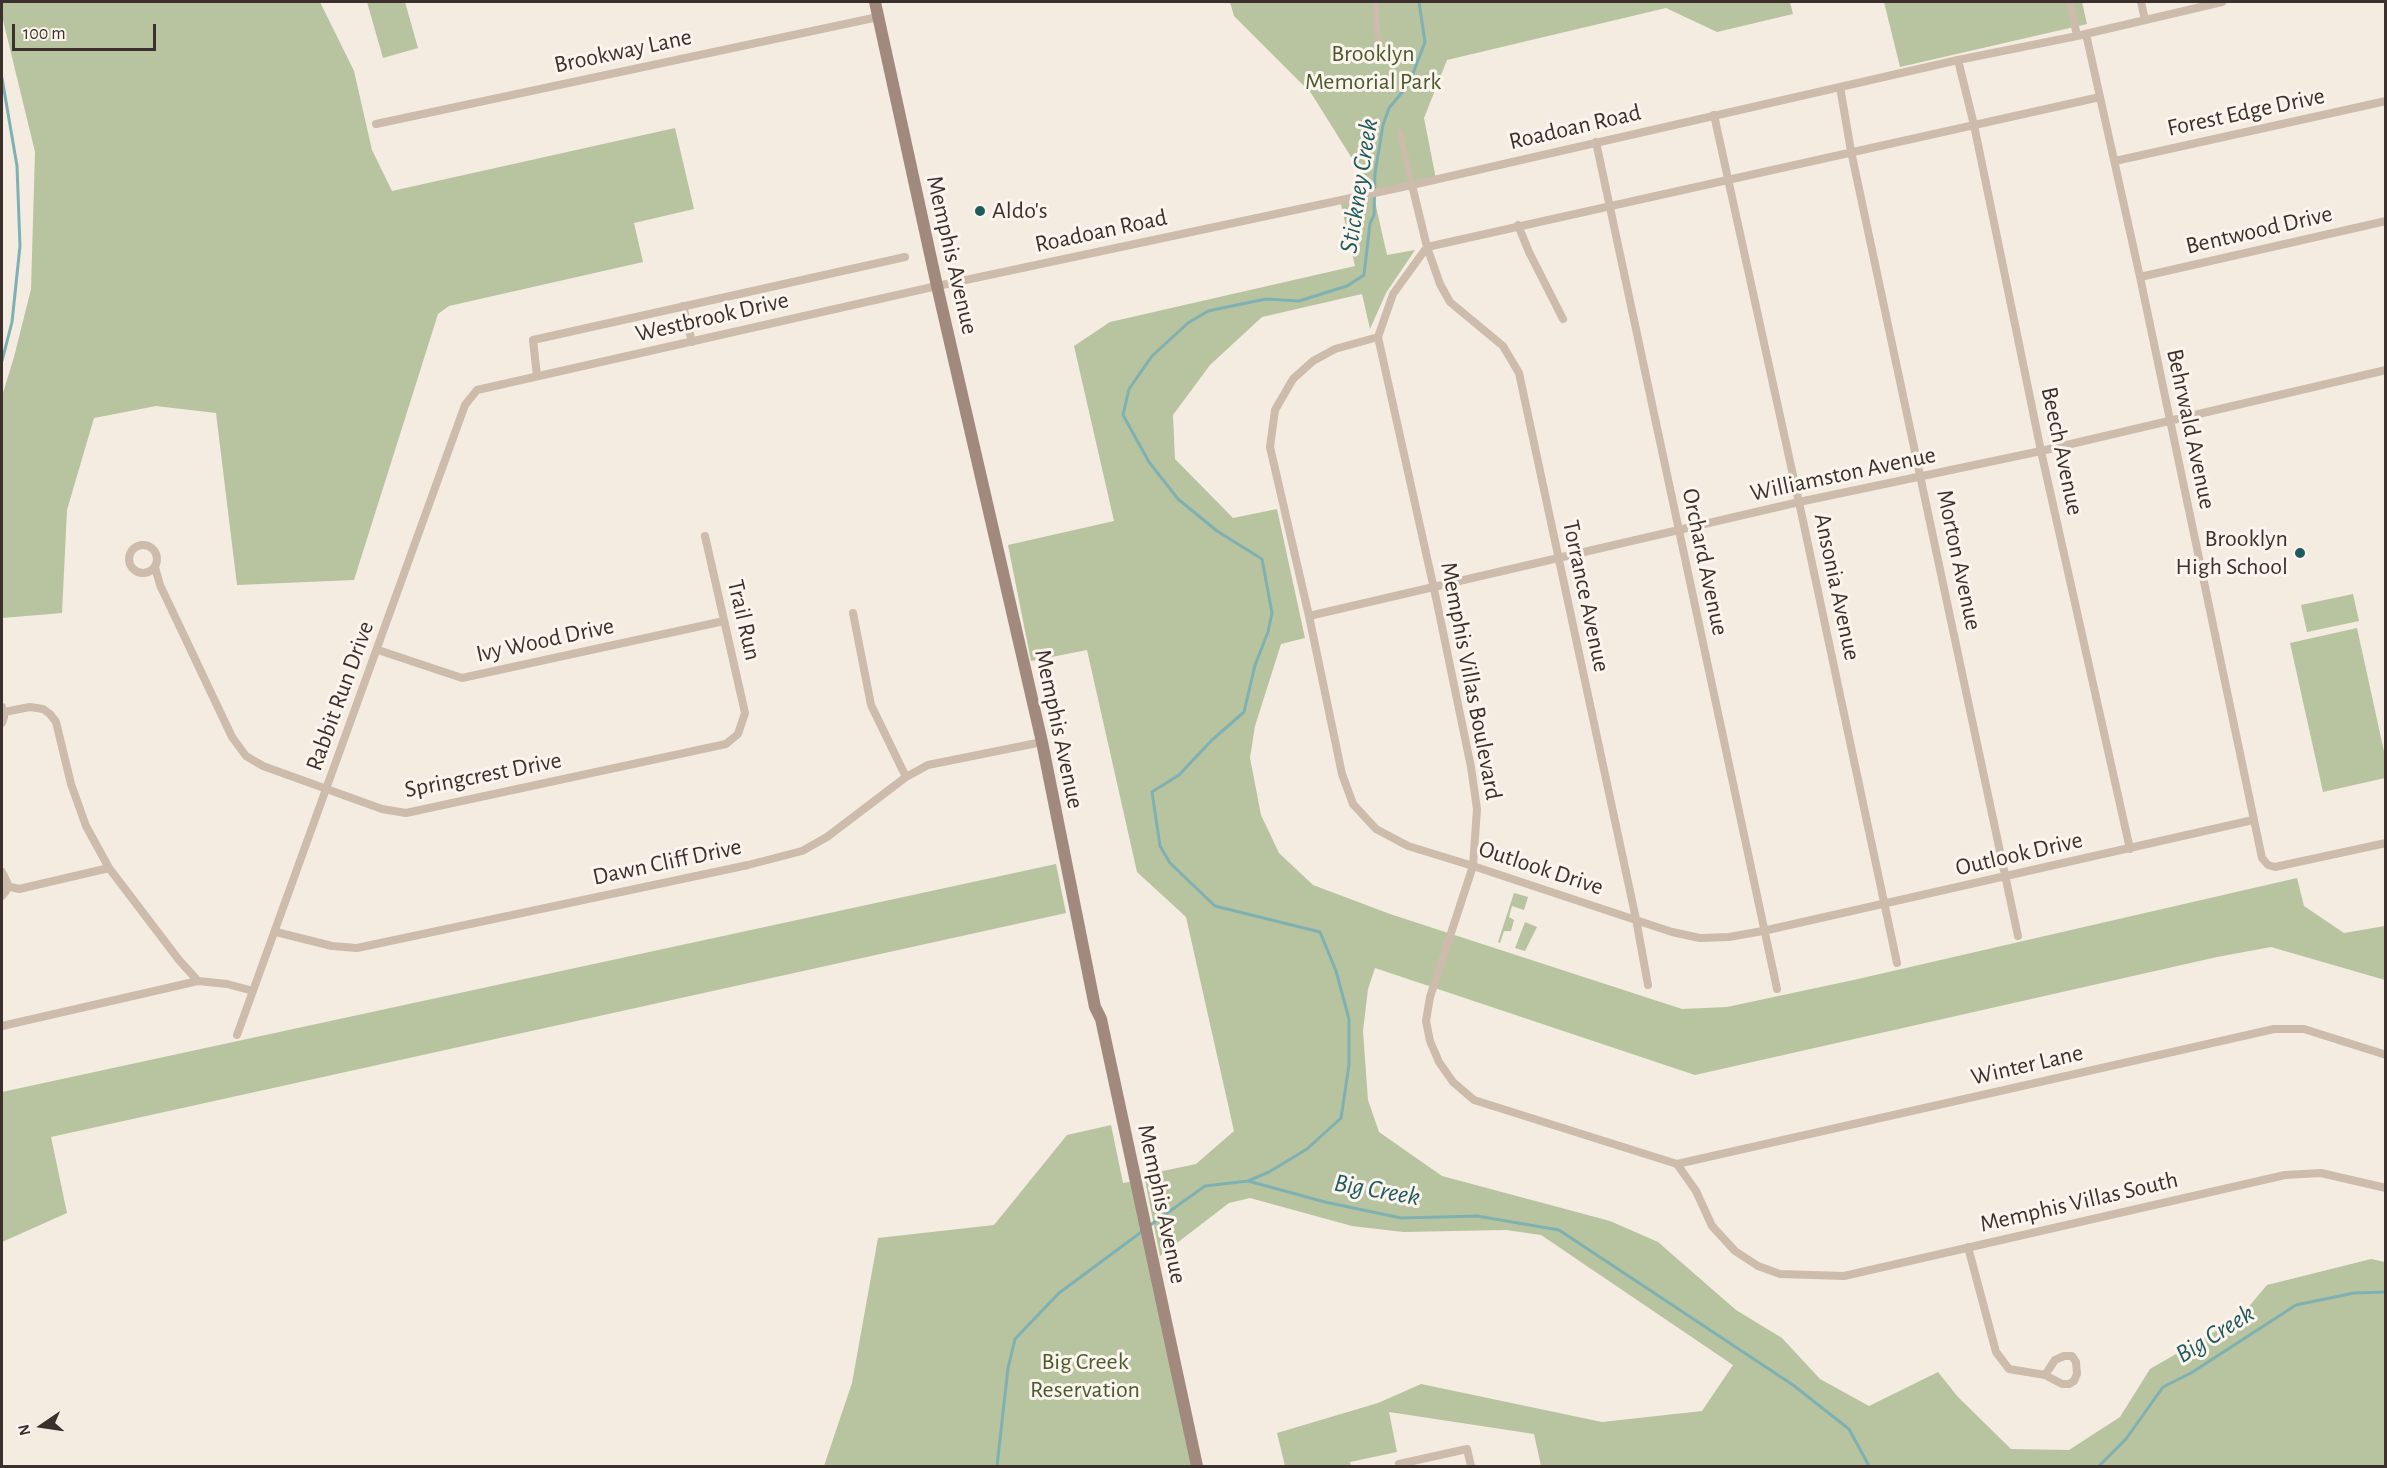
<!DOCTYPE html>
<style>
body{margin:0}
#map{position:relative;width:2387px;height:1468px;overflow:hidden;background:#f4ebe1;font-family:"Alegreya Sans",sans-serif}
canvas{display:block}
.frame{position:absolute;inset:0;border:3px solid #3b302b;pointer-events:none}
.north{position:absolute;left:12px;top:1396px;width:60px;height:60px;-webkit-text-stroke:4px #fbf5ee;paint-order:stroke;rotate:257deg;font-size:16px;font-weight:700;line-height:24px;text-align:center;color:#3b302b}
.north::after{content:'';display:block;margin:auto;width:21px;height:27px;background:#3b302b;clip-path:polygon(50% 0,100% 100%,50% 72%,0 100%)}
.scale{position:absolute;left:12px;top:24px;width:144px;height:27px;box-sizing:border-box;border:3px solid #3b302b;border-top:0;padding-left:8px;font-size:18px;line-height:21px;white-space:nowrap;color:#3b302b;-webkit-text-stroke:4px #fbf5ee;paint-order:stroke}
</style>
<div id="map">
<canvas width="2387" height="1468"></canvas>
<div class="frame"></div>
<div class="north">N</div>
<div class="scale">100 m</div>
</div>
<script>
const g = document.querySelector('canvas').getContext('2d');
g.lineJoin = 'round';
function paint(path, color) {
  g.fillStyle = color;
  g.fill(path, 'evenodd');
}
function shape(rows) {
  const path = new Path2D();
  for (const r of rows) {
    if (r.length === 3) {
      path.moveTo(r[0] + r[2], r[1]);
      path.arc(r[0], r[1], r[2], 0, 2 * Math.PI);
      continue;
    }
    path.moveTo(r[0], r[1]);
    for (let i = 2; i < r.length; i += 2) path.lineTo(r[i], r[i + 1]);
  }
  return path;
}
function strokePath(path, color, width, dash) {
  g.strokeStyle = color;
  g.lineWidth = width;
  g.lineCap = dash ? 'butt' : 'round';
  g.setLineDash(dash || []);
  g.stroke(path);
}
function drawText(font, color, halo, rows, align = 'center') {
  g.font = font + ' "Alegreya Sans",sans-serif';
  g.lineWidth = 6;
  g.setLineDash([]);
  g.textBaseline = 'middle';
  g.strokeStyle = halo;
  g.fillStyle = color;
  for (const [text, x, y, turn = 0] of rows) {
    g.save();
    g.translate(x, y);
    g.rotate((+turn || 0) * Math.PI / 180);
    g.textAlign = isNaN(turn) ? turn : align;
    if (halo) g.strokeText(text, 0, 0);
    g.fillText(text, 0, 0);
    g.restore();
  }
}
paint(shape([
 [2,2,320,2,354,71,372,150,392,191,675,128,694,209,634,223,643,262,449,306,438,314,354,580,237,585,216,413,156,406,94,418,67,510,62,613,2,618,2,396,14,357,31,289,35,152,2,16],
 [367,2,405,2,418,48,383,58],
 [1230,2,1790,2,1793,14,1717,32,1666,8,1447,60,1424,118,1436,179,1373,193,1387,255,1415,250,1386,293,1370,329,1362,294,1262,317,1210,365,1173,415,1175,459,1233,518,1277,509,1305,638,1281,644,1255,726,1250,758,1261,815,1279,853,1313,885,1390,914,1682,1009,1727,1007,1858,979,2297,878,2304,906,2344,933,2385,926,2385,980,2271,947,2217,957,1695,1075,1375,968,1368,989,1363,1031,1368,1100,1379,1132,1442,1176,1610,1221,1658,1242,1736,1310,1782,1338,1820,1379,1869,1406,1938,1372,1958,1397,2011,1449,2069,1450,2120,1417,2150,1369,2240,1317,2267,1285,2371,1259,2385,1262,2385,1466,1541,1466,1534,1434,1389,1412,1397,1452,1350,1462,1351,1466,1285,1466,1277,1433,1378,1403,1421,1384,1602,1422,1702,1411,1733,1365,1541,1235,1506,1230,1403,1232,1352,1226,1250,1198,1229,1203,1160,1256,1144,1175,1196,1164,1234,1131,1186,917,1137,872,1087,650,1031,661,1008,545,1114,521,1074,346,1110,322,1355,266,1340,200,1373,192,1311,93,1234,16],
 [1884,2,2082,2,2087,24,1900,67],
 [2353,594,2359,621,2307,632,2301,605],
 [2357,628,2385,756,2385,778,2323,792,2290,643],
 [1056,864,1066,913,51,1137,67,1213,2,1242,2,1092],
 [1514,893,1528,897,1524,910,1512,906,1509,917,1514,920,1511,931,1504,931,1500,943,1498,942],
 [1525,922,1537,927,1525,951,1515,948],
 [1111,1125,1123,1183,1135,1181,1197,1466,824,1466,852,1383,878,1238,994,1225,1067,1135]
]), '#b8c4a0');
strokePath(shape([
 [2,78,17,166,20,246,12,322,2,361],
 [1248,1181,1269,1172,1307,1149,1341,1118,1349,1065,1349,1019,1336,971,1320,932,1215,906,1170,863,1160,846,1152,792,1179,775,1212,740,1244,712,1255,665,1268,632,1272,613,1262,559,1217,531,1178,499,1149,462,1123,415,1129,389,1152,356,1188,323,1208,311,1266,299,1299,301,1347,286,1364,275,1370,223,1374,215,1375,173,1383,125,1389,108,1409,84,1425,42,1419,2],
 [1149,1226,1205,1186,1248,1181,1325,1202,1401,1218,1477,1216,1559,1230,1793,1385,1849,1429,1869,1466],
 [997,1466,1008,1368,1015,1339,1059,1293,1144,1230],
 [2099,1466,2126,1439,2163,1387,2191,1373,2296,1305,2354,1293,2386,1292]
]), '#7fb0b2', 3);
strokePath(shape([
 [1376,2,1377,31,1382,55],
 [1400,132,1412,185]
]), '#cdbbac', 6);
strokePath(shape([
 [2070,2,2077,36],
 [2141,2,2145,20],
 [2086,34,2140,277,2262,858,2268,865,2275,867,2386,843],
 [1958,60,1974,125,2041,451,2130,849],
 [1840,87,1851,151,2018,936],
 [1714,115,1802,516,1897,963],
 [376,124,878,17],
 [1596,142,1777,989],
 [2115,161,2386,101],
 [1412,185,1427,247,1393,294,1378,337,1436,598,1471,767,1477,809,1473,866,1430,997,1426,1021,1430,1041,1439,1062,1453,1082,1474,1100,1677,1164,1696,1191,1712,1226,1735,1251,1758,1266,1780,1274,1844,1276,2285,1175,2321,1173,2386,1188],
 [1518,225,1529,252,1563,319],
 [2140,277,2386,221],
 [683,306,692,342],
 [1378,337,1335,349,1313,361,1293,379,1275,410,1270,447,1309,616,1342,774,1353,804,1376,829,1408,846,1473,866,1672,932,1700,938,1729,937,1763,931,2253,820],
 [537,376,533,340,905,257],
 [143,559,14],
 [155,567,160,585,232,737,246,756,263,766,382,809,406,813,726,744,738,734,745,713,705,536],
 [853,613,871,705,906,777],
 [1309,616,1799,502,2041,451,2386,370],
 [378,650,462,678,724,621],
 [4,712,30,707,43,709,50,714,56,722,71,784,86,826,109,868,179,960,198,981,227,984,253,991],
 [2,723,4,717,2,707],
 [2,872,7,882,6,891,2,896],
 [7,886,19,889,109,868],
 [276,932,332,946,357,948,748,865,802,851,827,837,906,777,928,765,1042,742],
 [1648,985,1636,919,1519,373,1503,346,1450,302,1440,284,1427,247,2100,97],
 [2,1026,198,981],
 [237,1035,465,405,477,390,928,288,1412,185,1958,60,2077,36,2222,2],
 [1677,1164,2274,1029,2304,1029,2386,1055],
 [1968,1247,1996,1352,2009,1369,2045,1375,2062,1384,2069,1384,2074,1381,2077,1374,2076,1362,2072,1356,2064,1356,2055,1360,2045,1375],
 [1399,1464,1467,1449,1471,1466]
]), '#cdbbac', 8);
strokePath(shape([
 [875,2,937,286,1042,742,1095,1007,1101,1019,1197,1466]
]), '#a18a7d', 12);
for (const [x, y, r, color] of [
 [980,211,6,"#1f5a5e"],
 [2300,553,6,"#1f5a5e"]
]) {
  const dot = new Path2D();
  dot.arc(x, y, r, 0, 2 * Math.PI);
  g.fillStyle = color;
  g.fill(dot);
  strokePath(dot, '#fbf5ee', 2);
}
drawText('24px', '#3b302b', '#fbf5ee', [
 ["Brookway Lane",623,51,-12],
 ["Forest Edge Drive",2246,112,-12],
 ["Roadoan Road",1575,127,-13],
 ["Bentwood Drive",2259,230,-13],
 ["Roadoan Road",1101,231,-12],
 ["Memphis Avenue",952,255,77],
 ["Westbrook Drive",712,317,-13],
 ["Behrwald Avenue",2191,429,78],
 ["Beech Avenue",2062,451,78],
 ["Williamston Avenue",1843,474,-12],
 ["Morton Avenue",1959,560,78],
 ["Orchard Avenue",1705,562,78],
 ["Ansonia Avenue",1837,587,78],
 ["Torrance Avenue",1586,596,78],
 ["Trail Run",744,620,77],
 ["Ivy Wood Drive",545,640,-12],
 ["Memphis Villas Boulevard",1471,681,79],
 ["Rabbit Run Drive",340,696,-70],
 ["Memphis Avenue",1059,729,78],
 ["Springcrest Drive",483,775,-11],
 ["Outlook Drive",2019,854,-13],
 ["Dawn Cliff Drive",667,862,-12],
 ["Outlook Drive",1541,868,18],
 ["Winter Lane",2027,1065,-13],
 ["Memphis Villas South",2079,1202,-13],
 ["Memphis Avenue",1162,1204,78]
]);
drawText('24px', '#4a5a2e', '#fbf5ee', [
 ["Brooklyn",1373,54],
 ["Memorial Park",1373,82],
 ["Big Creek",1085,1362],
 ["Reservation",1085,1390]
]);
drawText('24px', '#3b302b', '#fbf5ee', [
 ["Aldo's",992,211],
 ["Brooklyn",2288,539,"right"],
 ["High School",2288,567,"right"]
], 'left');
drawText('italic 26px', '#1f5a5e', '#fbf5ee', [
 ["Stickney Creek",1359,186,-81],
 ["Big Creek",1377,1190,10],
 ["Big Creek",2215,1334,-32]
]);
</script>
